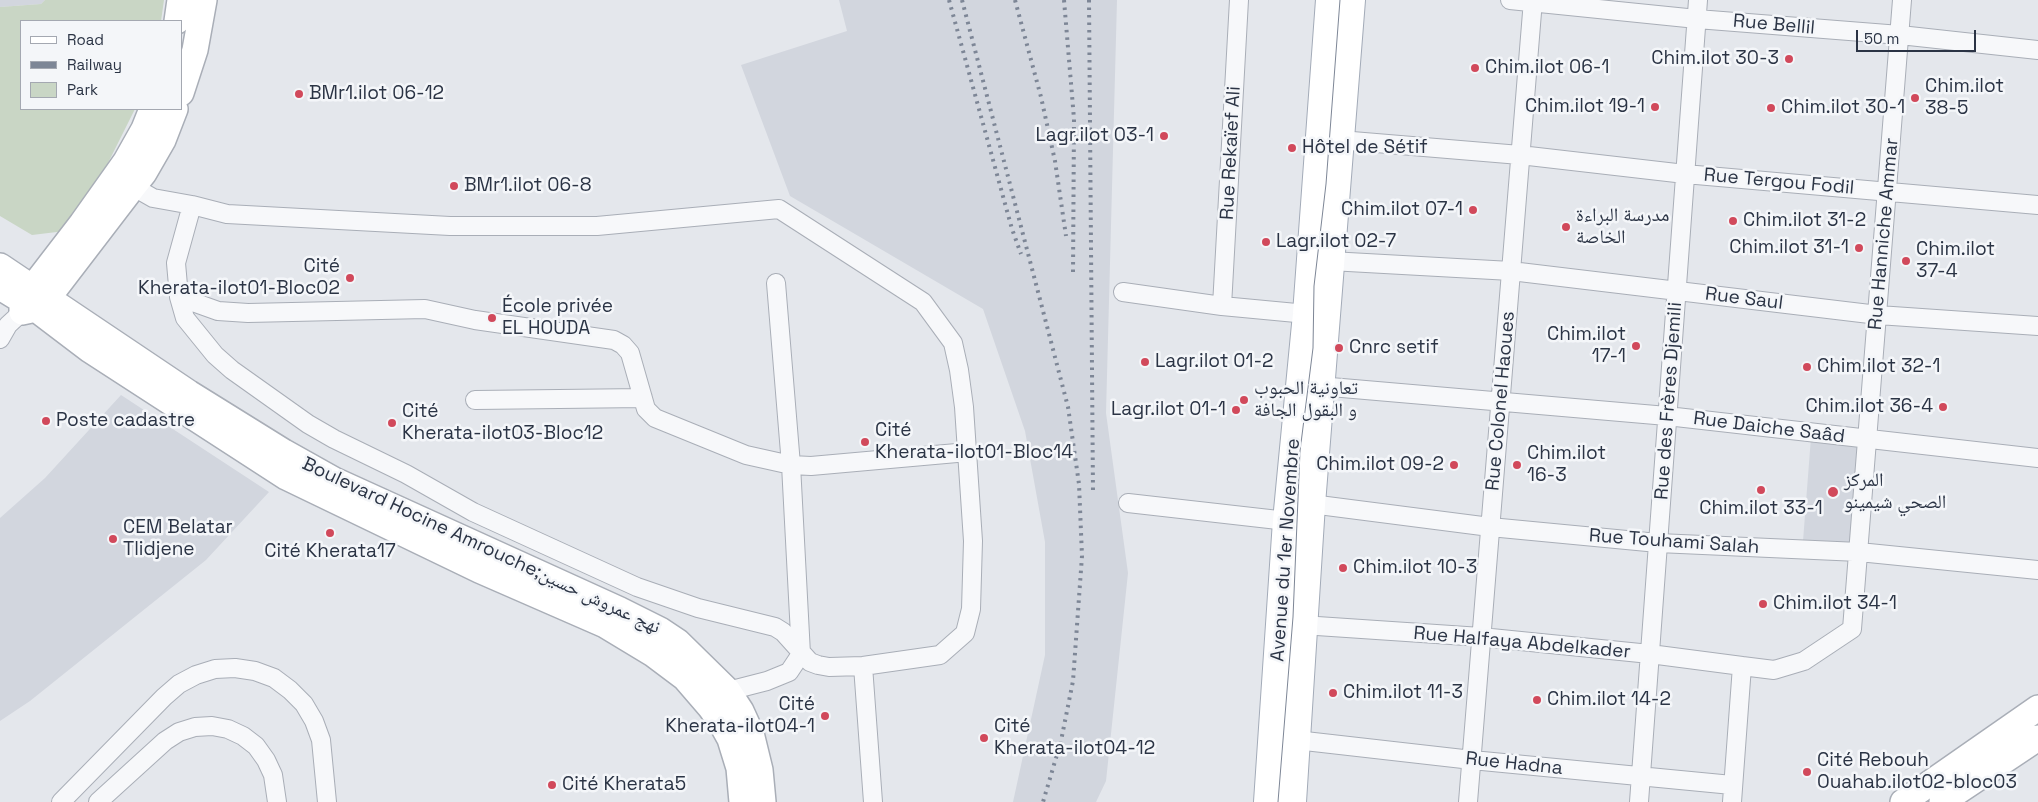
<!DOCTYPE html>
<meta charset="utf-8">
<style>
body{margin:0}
#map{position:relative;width:2038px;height:802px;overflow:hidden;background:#e4e7ec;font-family:"Space Grotesk",sans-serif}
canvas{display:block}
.legend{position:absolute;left:20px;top:20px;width:162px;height:90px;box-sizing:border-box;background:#f4f6f9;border:1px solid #a4a8b1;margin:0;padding:6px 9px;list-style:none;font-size:15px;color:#2b3445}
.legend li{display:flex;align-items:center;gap:10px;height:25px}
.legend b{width:25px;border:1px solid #a4a8b1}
.scale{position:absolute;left:1856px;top:30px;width:120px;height:22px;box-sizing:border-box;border:2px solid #2b3445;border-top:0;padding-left:6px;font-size:15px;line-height:18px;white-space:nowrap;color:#2b3445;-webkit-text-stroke:4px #f4f6f9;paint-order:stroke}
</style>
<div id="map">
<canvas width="2038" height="802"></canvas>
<ul class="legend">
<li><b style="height:6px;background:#fff"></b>Road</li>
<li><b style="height:6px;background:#7d8696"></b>Railway</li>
<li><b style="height:14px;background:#c9d6c5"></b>Park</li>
</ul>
<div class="scale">50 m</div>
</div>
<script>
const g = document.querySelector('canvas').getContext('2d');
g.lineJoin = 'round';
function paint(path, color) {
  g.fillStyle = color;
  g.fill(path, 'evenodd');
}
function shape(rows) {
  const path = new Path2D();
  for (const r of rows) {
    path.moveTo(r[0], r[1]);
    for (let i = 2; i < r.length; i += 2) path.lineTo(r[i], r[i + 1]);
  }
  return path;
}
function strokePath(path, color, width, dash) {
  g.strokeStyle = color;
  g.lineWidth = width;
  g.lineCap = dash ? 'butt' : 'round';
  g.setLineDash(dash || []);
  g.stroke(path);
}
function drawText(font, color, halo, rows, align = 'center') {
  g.font = font + ' "Space Grotesk","Noto Naskh Arabic",sans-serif';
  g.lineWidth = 5;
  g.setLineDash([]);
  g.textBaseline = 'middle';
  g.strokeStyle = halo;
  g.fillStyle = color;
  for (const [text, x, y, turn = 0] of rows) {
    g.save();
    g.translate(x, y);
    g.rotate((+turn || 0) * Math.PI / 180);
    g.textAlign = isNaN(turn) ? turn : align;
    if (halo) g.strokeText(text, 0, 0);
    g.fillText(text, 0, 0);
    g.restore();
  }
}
paint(shape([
 [0,0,45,0,41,4,0,7],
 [839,0,1117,0,1106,413,1128,573,1106,781,1096,802,1013,802,1045,655,1045,542,1025,431,983,309,790,196,741,65,847,31],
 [121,395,269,492,206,560,30,701,0,721,0,518,45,478],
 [1811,437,1863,443,1855,547,1803,541]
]), '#d2d6de');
paint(shape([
 [45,0,164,0,161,21,21,21,21,109,135,109,95,189,65,231,32,235,0,216,0,7,41,4]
]), '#c9d6c5');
const street = shape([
 [1510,0,1697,19,1900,35,2038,50],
 [1340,140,1520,155,1685,174,2038,205],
 [125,182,153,198,192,205,227,214,450,226,597,226,779,209,923,302,953,343,959,370,964,407,973,541,971,609,965,633,940,655,863,666,829,667,818,665,810,662,783,632,775,627,698,608,637,587,473,512,406,474,334,439,308,424,232,370,215,355,185,318,179,297,176,263,192,205],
 [1330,261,1511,271,1878,315,2038,326],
 [1123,292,1222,306,1307,314],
 [179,297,218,311,248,313,425,309,475,320,614,340,623,345,630,353,646,409,655,418,746,455,791,465,811,466,968,452],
 [1222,306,1239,0],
 [0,339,8,325,22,312],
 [1319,386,1667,416,2038,458],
 [475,400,643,398],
 [1128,503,1287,521],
 [1311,504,1490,527,1658,543,1859,552,2038,570],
 [1302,625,1481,637,1650,654,1742,666],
 [863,666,873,802],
 [720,698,728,691,767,681,789,672,801,654,791,465,776,283],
 [1296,740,1472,760,1732,785],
 [61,802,164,697,179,684,196,675,215,669,235,668,255,671,274,678,290,690,304,704,314,721,321,740,327,802],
 [98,802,165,741,179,732,195,727,212,726,228,729,243,736,256,746,266,760,273,775,277,802],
 [1468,802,1533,0],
 [1639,802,1698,0],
 [1732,802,1742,666,1774,670,1804,661,1852,629,1902,0]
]);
const secondary = shape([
 [177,21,180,0],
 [181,93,195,50,204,0],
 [152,109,144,129,126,161,82,223,22,301,22,312,36,309,48,298,133,187,144,173,163,140,175,109],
 [0,266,189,393,284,452,334,480,620,610,660,630,678,642,728,691,741,711,751,733,760,770,763,802],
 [0,287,36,309,90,350,286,477,479,570,605,625,653,654,685,678,710,707,720,721,730,739,739,768,742,802],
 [1903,802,2038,708],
 [1942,802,2038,738]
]);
const primary = shape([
 [1268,802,1287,521,1307,314,1330,0],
 [1292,802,1311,504,1351,0]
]);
strokePath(street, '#a9aeb7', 20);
strokePath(secondary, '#a9aeb7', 28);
strokePath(primary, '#a3abb8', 30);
strokePath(street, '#f7f8fa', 18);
strokePath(secondary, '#fff', 25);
strokePath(primary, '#fff', 28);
strokePath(shape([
 [1278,802,1293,617,1300,451,1313,348,1314,286,1326,184,1340,0]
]), '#7d8696', 1);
strokePath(shape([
 [949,0,1012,229,1021,254],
 [962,0,1068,407,1079,484,1082,556,1073,681,1061,741,1043,802],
 [1015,0,1041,97,1055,161,1066,236],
 [1064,0,1074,119,1073,275],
 [1089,0,1093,493]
]), '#7d8696', 4, [2.5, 5]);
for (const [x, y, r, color] of [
 [1789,59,5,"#d1495b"],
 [1475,68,5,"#d1495b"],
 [299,94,5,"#d1495b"],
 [1915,98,5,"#d1495b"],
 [1655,107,5,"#d1495b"],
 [1771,108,5,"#d1495b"],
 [1164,136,5,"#d1495b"],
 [1292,148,5,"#d1495b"],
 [454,186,5,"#d1495b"],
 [1473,210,5,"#d1495b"],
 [1733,221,5,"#d1495b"],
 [1566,227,5,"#d1495b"],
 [1266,242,5,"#d1495b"],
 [1859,248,5,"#d1495b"],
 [1906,261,5,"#d1495b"],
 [350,278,5,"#d1495b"],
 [492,318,5,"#d1495b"],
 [1636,346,5,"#d1495b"],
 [1339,348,5,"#d1495b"],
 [1145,362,5,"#d1495b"],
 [1807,367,5,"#d1495b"],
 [1244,400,5,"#d1495b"],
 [1943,407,5,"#d1495b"],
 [1236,410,5,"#d1495b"],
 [46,421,5,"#d1495b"],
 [392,423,5,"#d1495b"],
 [865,442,5,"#d1495b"],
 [1454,465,5,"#d1495b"],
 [1517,465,5,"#d1495b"],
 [1761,490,5,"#d1495b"],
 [1833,492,6,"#d1495b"],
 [330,533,5,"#d1495b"],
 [113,539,5,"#d1495b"],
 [1343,568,5,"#d1495b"],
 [1763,604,5,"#d1495b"],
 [1333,693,5,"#d1495b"],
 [1537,700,5,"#d1495b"],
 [825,716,5,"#d1495b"],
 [984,738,5,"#d1495b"],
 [1807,772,5,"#d1495b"],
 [552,785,5,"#d1495b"]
]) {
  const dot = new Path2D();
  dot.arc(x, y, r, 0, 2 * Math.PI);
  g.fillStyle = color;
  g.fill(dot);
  strokePath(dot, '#f4f6f9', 2);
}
drawText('19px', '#2b3445', '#f4f6f9', [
 ["Rue Bellil",1774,25,5],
 ["Rue Rekaïef Ali",1231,153,-87],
 ["Rue Tergou Fodil",1779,182,5],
 ["Rue Hanniche Ammar",1884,234,-85],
 ["Rue Saul",1744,299,7],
 ["Rue Colonel Haoues",1501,401,-85],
 ["Rue des Frères Djemili",1669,401,-86],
 ["Rue Daiche Saâd",1769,428,7],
 ["Rue Touhami Salah",1674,542,4],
 ["Boulevard Hocine Amrouche;نهج عمروش حسين",481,546,25],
 ["Avenue du 1er Novembre",1286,550,-86],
 ["Rue Halfaya Abdelkader",1522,643,5],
 ["Rue Hadna",1514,764,6]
]);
drawText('19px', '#2b3445', '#f4f6f9', [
 ["Chim.ilot 30-3",1779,59,"right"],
 ["Chim.ilot 06-1",1485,68],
 ["Chim.ilot",1925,87],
 ["38-5",1925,109],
 ["BMr1.ilot 06-12",309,94],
 ["Chim.ilot 19-1",1645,107,"right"],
 ["Chim.ilot 30-1",1781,108],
 ["Lagr.ilot 03-1",1154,136,"right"],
 ["Hôtel de Sétif",1302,148],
 ["BMr1.ilot 06-8",464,186],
 ["Chim.ilot 07-1",1463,210,"right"],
 ["مدرسة البراءة",1576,216],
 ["الخاصة",1576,238],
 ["Chim.ilot 31-2",1743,221],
 ["Lagr.ilot 02-7",1276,242],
 ["Chim.ilot 31-1",1849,248,"right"],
 ["Chim.ilot",1916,250],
 ["37-4",1916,272],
 ["Cité",340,267,"right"],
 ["Kherata-ilot01-Bloc02",340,289,"right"],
 ["École privée",502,307],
 ["EL HOUDA",502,329],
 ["Chim.ilot",1626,335,"right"],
 ["17-1",1626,357,"right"],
 ["Cnrc setif",1349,348],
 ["Lagr.ilot 01-2",1155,362],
 ["Chim.ilot 32-1",1817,367],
 ["تعاونية الحبوب",1254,389],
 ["و البقول الجافة",1254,411],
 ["Chim.ilot 36-4",1933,407,"right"],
 ["Lagr.ilot 01-1",1226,410,"right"],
 ["Cité",402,412],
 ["Kherata-ilot03-Bloc12",402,434],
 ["Poste cadastre",56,421],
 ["Cité",875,431],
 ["Kherata-ilot01-Bloc14",875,453],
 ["Chim.ilot",1527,454],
 ["16-3",1527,476],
 ["Chim.ilot 09-2",1444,465,"right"],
 ["المركز",1844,481],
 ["الصحي شيمينو",1844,503],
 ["Chim.ilot 33-1",1761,509,"center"],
 ["CEM Belatar",123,528],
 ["Tlidjene",123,550],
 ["Cité Kherata17",330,552,"center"],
 ["Chim.ilot 10-3",1353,568],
 ["Chim.ilot 34-1",1773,604],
 ["Chim.ilot 11-3",1343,693],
 ["Chim.ilot 14-2",1547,700],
 ["Cité",815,705,"right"],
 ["Kherata-ilot04-1",815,727,"right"],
 ["Cité",994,727],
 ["Kherata-ilot04-12",994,749],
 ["Cité Rebouh",1817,761],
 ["Ouahab.ilot02-bloc03",1817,783],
 ["Cité Kherata5",562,785]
], 'left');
</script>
